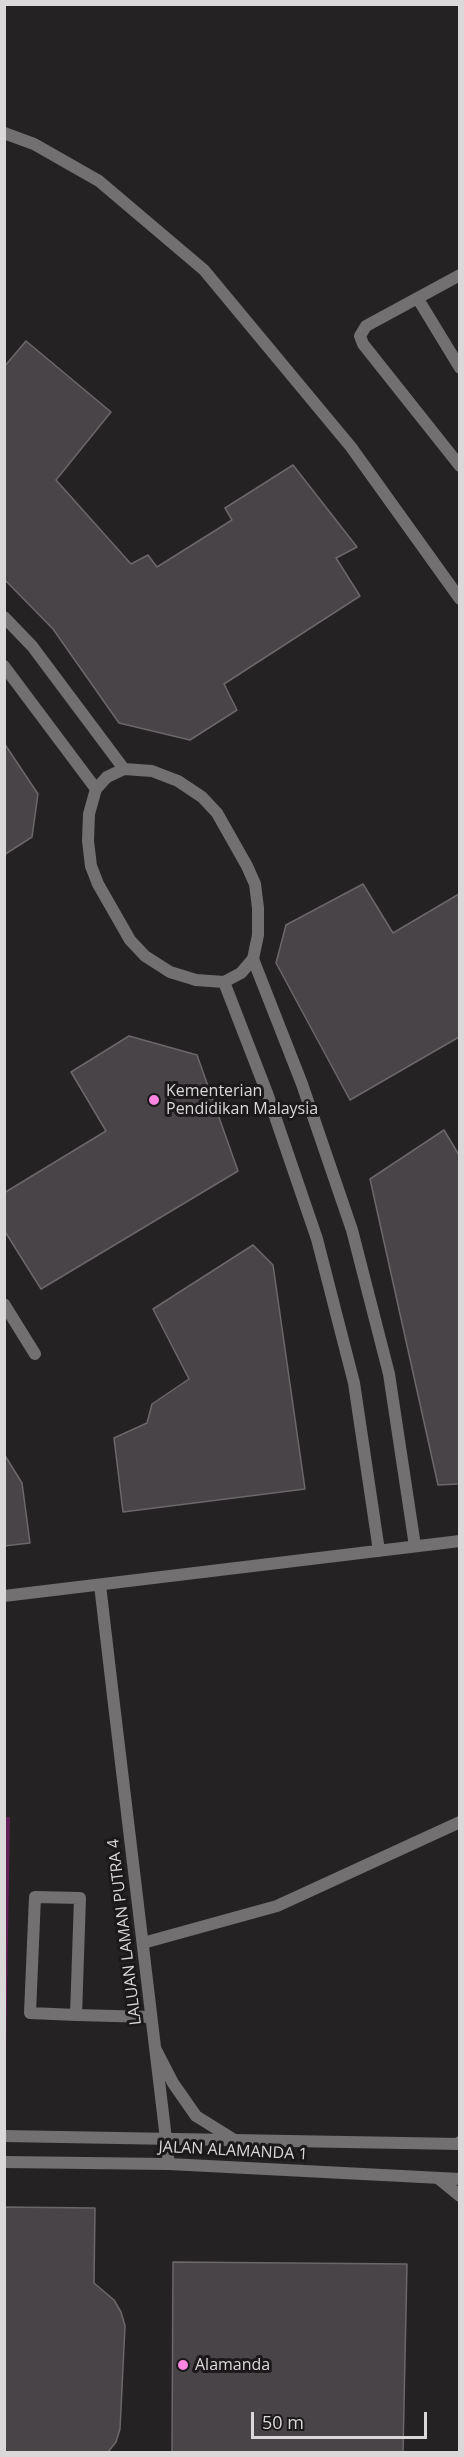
<!DOCTYPE html>
<style>
body{margin:0}
#map{position:relative;width:464px;height:2457px;overflow:hidden;background:#252224;font-family:"Open Sans",sans-serif}
canvas{display:block}
.frame{position:absolute;inset:0;border:6px solid #dbd8da;pointer-events:none}
.scale{position:absolute;left:251px;top:2412px;width:176px;height:27px;box-sizing:border-box;border:3px solid #dbd8da;border-top:0;padding-left:8px;font-size:18px;line-height:21px;white-space:nowrap;color:#dbd8da;-webkit-text-stroke:4px #1c191b;paint-order:stroke}
</style>
<div id="map">
<canvas width="464" height="2457"></canvas>
<div class="frame"></div>
<div class="scale">50 m</div>
</div>
<script>
const g = document.querySelector('canvas').getContext('2d');
g.lineJoin = 'round';
function fill(path, color) {
  g.fillStyle = color;
  g.fill(path, 'evenodd');
}
function poly(rows) {
  const path = new Path2D();
  for (const r of rows) {
    path.moveTo(r[0], r[1]);
    for (let i = 2; i < r.length; i += 2) path.lineTo(r[i], r[i + 1]);
  }
  return path;
}
function strokePath(path, color, width, dash) {
  g.strokeStyle = color;
  g.lineWidth = width;
  g.lineCap = dash ? 'butt' : 'round';
  g.setLineDash(dash || []);
  g.stroke(path);
}
function write(font, color, halo, rows, align = 'center') {
  g.font = font + ' "Open Sans",sans-serif';
  g.lineWidth = 6;
  g.setLineDash([]);
  g.textBaseline = 'middle';
  g.strokeStyle = halo;
  g.fillStyle = color;
  for (const [text, x, y, turn = 0] of rows) {
    g.save();
    g.translate(x, y);
    g.rotate((+turn || 0) * Math.PI / 180);
    g.textAlign = isNaN(turn) ? turn : align;
    if (halo) g.strokeText(text, 0, 0);
    g.fillText(text, 0, 0);
    g.restore();
  }
}
const green = poly([
 [5,1817,10,1817,5,2110,4,2110]
]);
const building = poly([
 [26,341,111,412,56,480,131,564,148,555,157,567,232,520,225,508,293,465,357,547,336,558,360,596,224,684,237,710,190,740,119,723,53,629,4,579,4,367,26,341],
 [4,743,38,794,32,837,4,855,4,743],
 [363,884,393,933,459,894,459,1037,350,1100,276,963,286,925,363,884],
 [129,1036,197,1055,238,1171,41,1289,4,1230,4,1193,106,1131,71,1072,129,1036],
 [444,1130,459,1155,459,1484,438,1485,370,1179,444,1130],
 [253,1245,273,1265,305,1489,123,1512,114,1438,147,1423,152,1404,189,1379,153,1309,253,1245],
 [4,1454,22,1483,30,1543,4,1546,4,1454],
 [4,2207,95,2208,94,2283,114,2300,121,2312,125,2326,120,2429,116,2442,108,2452,4,2452,4,2207],
 [173,2262,407,2264,403,2452,172,2452,173,2262]
]);
const service = poly([
 [4,133,34,144,99,181,204,270,351,447,460,599],
 [460,275,366,326,360,336,363,344,460,466],
 [418,299,460,368],
 [4,617,32,646,124,769],
 [4,666,96,789],
 [124,769,152,771,178,781,202,797,217,813,247,866,255,884,258,908,258,935,253,959,241,973,224,982,196,980,170,972,145,956,130,940,98,884,91,866,88,841,89,814,96,789,107,777,124,769],
 [253,959,302,1084,352,1230,389,1374,415,1546],
 [224,982,267,1093,317,1239,354,1383,379,1551],
 [4,1304,35,1354],
 [100,1585,113,1696],
 [4,1596,460,1541],
 [143,1943,277,1906,460,1822],
 [76,2015,30,2013,35,1897,80,1898,76,2015,151,2017],
 [156,2050,173,2083,196,2116,233,2139]
]);
const minor = poly([
 [113,1696,169,2164],
 [4,2136,460,2144],
 [4,2162,169,2164,460,2179]
]);
const tertiary = poly([
 [457,2144,460,2142],
 [438,2178,460,2196]
]);
const markers = [
 [154,1100,6,"#fd86e2"],
 [183,2365,6,"#fd86e2"]
];
const poiNames = [
 ["Kementerian",166,1091],
 ["Pendidikan Malaysia",166,1109],
 ["Alamanda",195,2365]
];
const streetNames = [
 ["LALUAN LAMAN PUTRA 4",125,1932,-97],
 ["JALAN ALAMANDA 1",233,2151,3]
];
fill(green, '#611e54');
fill(building, '#484447');
strokePath(building, '#6b676a', 1.5);
strokePath(service, '#727071', 12);
strokePath(minor, '#727071', 12);
strokePath(tertiary, '#727071', 12);
for (const [x, y, r, color] of markers) {
  const dot = new Path2D();
  dot.arc(x, y, r, 0, 2 * Math.PI);
  g.fillStyle = color;
  g.fill(dot);
  strokePath(dot, '#1c191b', 2);
}
write('16px', '#dbd8da', '#1c191b', poiNames, 'left');
write('16px', '#dbd8da', '#1c191b', streetNames);
</script>
